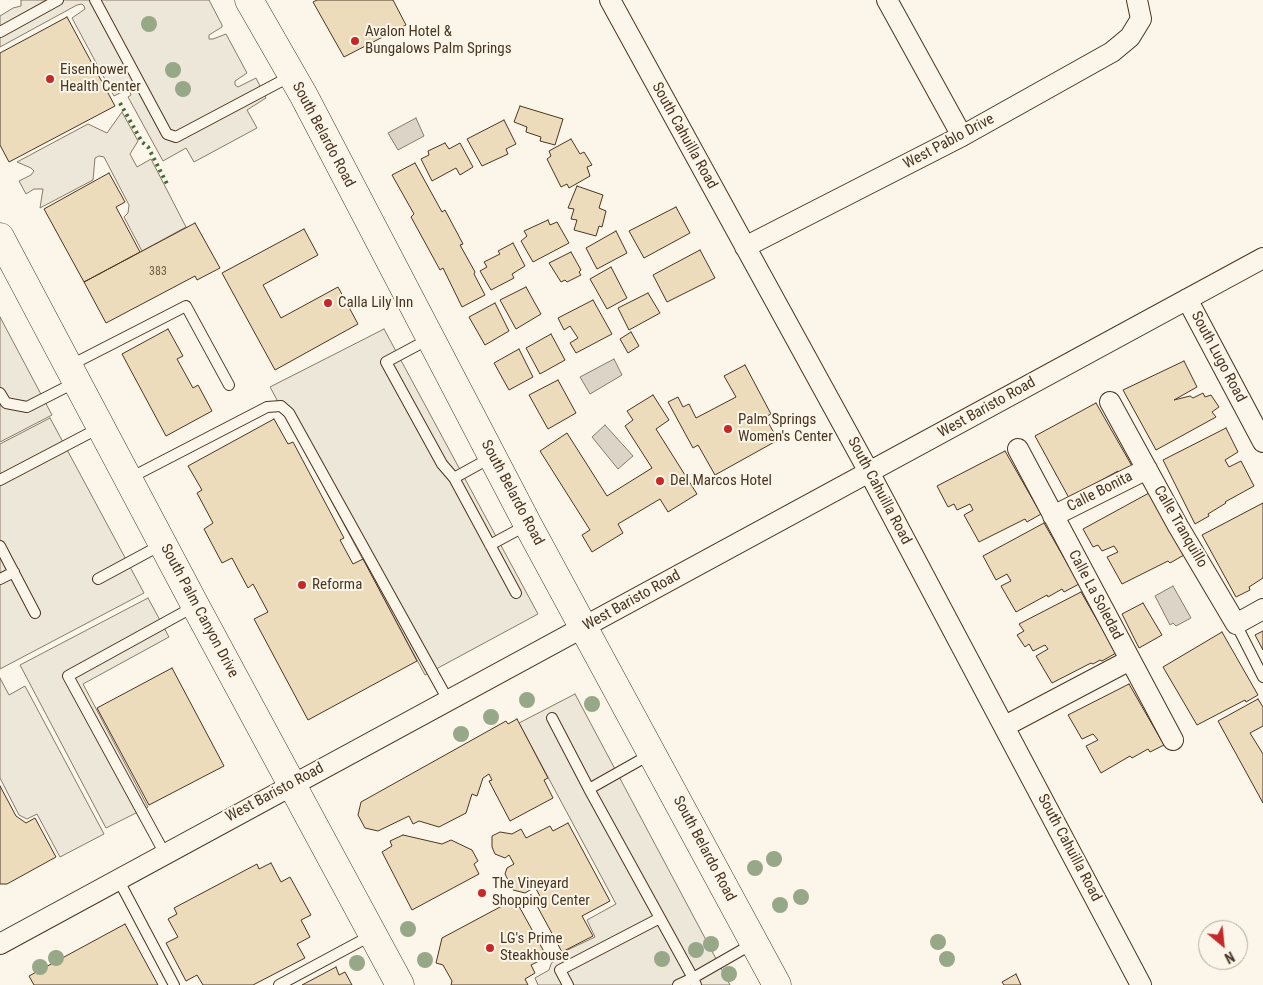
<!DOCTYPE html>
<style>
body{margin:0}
#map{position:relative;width:1263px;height:985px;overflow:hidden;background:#fbf6e9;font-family:"Roboto Condensed",sans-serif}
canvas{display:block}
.north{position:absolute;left:1198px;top:920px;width:50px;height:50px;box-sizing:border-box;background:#fbf6e9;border:1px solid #b4a999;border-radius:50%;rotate:152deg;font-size:14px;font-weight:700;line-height:20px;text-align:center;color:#4a3520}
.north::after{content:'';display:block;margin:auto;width:18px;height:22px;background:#c62828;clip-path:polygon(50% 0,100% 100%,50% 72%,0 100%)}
</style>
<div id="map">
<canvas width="1263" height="985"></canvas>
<div class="north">N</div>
</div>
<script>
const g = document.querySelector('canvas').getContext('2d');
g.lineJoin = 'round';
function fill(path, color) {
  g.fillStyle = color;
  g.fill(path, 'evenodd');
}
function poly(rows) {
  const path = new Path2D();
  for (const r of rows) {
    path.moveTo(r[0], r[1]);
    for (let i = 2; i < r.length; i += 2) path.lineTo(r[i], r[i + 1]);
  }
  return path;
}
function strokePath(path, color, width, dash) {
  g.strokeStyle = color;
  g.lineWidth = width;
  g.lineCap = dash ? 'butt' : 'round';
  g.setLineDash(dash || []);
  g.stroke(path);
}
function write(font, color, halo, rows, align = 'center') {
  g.font = font + ' "Roboto Condensed",sans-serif';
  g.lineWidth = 4;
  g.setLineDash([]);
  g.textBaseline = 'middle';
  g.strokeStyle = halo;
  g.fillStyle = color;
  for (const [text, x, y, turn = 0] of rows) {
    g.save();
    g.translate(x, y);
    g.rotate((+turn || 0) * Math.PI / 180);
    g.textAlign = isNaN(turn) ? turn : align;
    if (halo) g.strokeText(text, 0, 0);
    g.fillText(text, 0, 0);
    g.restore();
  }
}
const parking = poly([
 [21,0,209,0,222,25,222,27,209,35,209,39,213,39,226,34,247,73,235,81,235,85,238,87,256,78,266,98,247,110,257,128,194,162,186,148,163,161,128,97,131,95,130,92,126,90,114,96,72,18,85,9,84,6,82,4,77,5,0,47,0,16,13,8,21,6,21,0],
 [122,112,138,141,130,154,137,167,151,159,186,227,142,251,124,217,128,213,129,205,104,157,99,156,95,158,93,180,40,208,43,189,34,189,26,194,19,181,31,175,34,171,31,168,17,162,88,124,107,133,122,112],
 [0,317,52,415,0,442,0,317],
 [384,329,538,614,425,675,270,387,384,329],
 [50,418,144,593,0,669,0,444,50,418],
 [148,598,169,637,83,684,148,807,106,828,20,665,148,598],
 [0,678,9,695,25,686,104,834,60,857,37,814,27,819,19,815,0,778,0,678],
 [575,694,730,985,538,985,535,978,549,970,551,964,559,954,595,937,587,920,616,904,519,723,575,694]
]);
const water = poly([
 [416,118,424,136,398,150,388,133,416,118],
 [614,359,622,375,590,394,580,377,614,359],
 [605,425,633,456,618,469,592,437,605,425],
 [1173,586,1191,618,1176,626,1173,623,1170,625,1155,596,1173,586]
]);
const building = poly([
 [317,0,393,0,406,25,344,57,313,2,317,0],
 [67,17,115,106,9,162,0,145,0,53,67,17],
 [520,106,563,119,555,145,540,141,541,137,526,132,527,127,514,122,520,106],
 [504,120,516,144,506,149,508,154,482,166,467,139,504,120],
 [571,139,580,154,584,152,592,165,587,167,590,176,569,188,567,184,561,187,547,159,551,156,549,151,571,139],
 [445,143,449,149,460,143,473,167,460,175,456,168,432,181,421,159,429,155,428,151,445,143],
 [415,163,442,212,445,210,463,244,460,245,475,272,474,274,485,295,462,307,443,268,440,270,411,217,414,214,392,175,415,163],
 [109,173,125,202,116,207,140,252,84,282,44,209,109,173],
 [577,186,603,195,599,208,606,211,602,227,599,226,596,236,574,230,577,220,571,219,574,209,568,208,577,186],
 [676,207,690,233,644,258,629,231,676,207],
 [548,220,550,225,557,222,569,243,533,262,521,241,527,236,524,231,548,220],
 [195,223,220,268,197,280,195,276,106,323,84,282,195,223],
 [304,229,318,255,263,285,281,318,338,287,358,324,275,370,222,273,304,229],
 [616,231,627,253,597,269,586,248,616,231],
 [513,243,525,266,512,274,514,278,491,290,480,271,487,267,484,262,500,254,498,251,513,243],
 [700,250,715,278,667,302,653,275,700,250],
 [571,252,581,270,579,272,581,275,567,282,565,280,561,282,549,263,571,252],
 [611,267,627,298,607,309,590,279,611,267],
 [526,287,541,314,516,329,500,300,526,287],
 [648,293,660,313,629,330,618,308,648,293],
 [593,300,612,334,576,353,570,343,578,338,570,326,564,330,558,318,593,300],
 [495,303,509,331,485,345,469,317,495,303],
 [168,329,183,356,177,359,193,388,198,385,212,411,166,436,122,354,168,329],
 [631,332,639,346,628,353,620,339,631,332],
 [551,334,565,360,540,374,526,348,551,334],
 [519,349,533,377,509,390,494,363,519,349],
 [1184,361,1197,387,1174,400,1190,396,1193,398,1203,393,1205,397,1211,395,1219,407,1212,412,1216,417,1156,450,1123,390,1184,361],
 [745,365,771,414,765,417,778,440,715,475,698,445,693,448,668,402,678,397,683,407,689,404,696,418,736,397,724,376,745,365],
 [558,380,576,413,548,429,529,395,558,380],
 [653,395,669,420,656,429,697,494,668,512,660,499,618,524,623,533,592,552,582,535,590,530,540,451,567,433,607,496,652,468,625,426,633,420,627,411,653,395],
 [1096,403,1132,466,1119,473,1118,471,1069,498,1035,436,1096,403],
 [274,419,288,444,293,442,344,538,340,540,353,564,363,559,417,661,308,720,254,619,268,612,253,584,248,588,232,558,222,563,204,529,213,523,197,493,202,490,188,466,274,419],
 [1226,428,1238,452,1225,460,1229,467,1241,461,1254,486,1225,502,1226,503,1208,514,1209,516,1195,524,1163,460,1226,428],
 [1005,451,1041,514,1027,522,1025,519,979,542,964,515,973,510,970,504,957,510,954,504,948,507,937,486,1005,451],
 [1149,493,1184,555,1170,563,1168,561,1122,584,1107,557,1118,552,1114,546,1102,551,1098,545,1093,547,1083,529,1149,493],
 [1263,503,1263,578,1249,587,1250,590,1236,597,1202,535,1263,503],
 [1044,523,1079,584,1064,592,1062,589,1048,597,1047,595,1016,612,1001,586,1011,581,1007,574,996,580,983,556,1044,523],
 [1081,592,1116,653,1102,661,1100,660,1093,664,1091,663,1052,683,1036,656,1048,649,1045,645,1033,651,1029,644,1025,647,1017,635,1024,631,1019,624,1081,592],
 [1143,603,1162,635,1139,648,1122,614,1143,603],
 [1263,631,1263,650,1255,635,1263,631],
 [1222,632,1258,695,1246,702,1245,700,1197,725,1163,667,1222,632],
 [172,668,224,766,149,805,97,708,172,668],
 [1129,684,1164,745,1150,752,1148,749,1132,758,1130,756,1101,773,1086,746,1098,740,1093,734,1082,739,1068,715,1129,684],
 [1258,699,1263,707,1263,726,1250,733,1263,754,1263,803,1218,721,1258,699],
 [517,719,548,778,544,780,553,798,510,821,489,781,492,780,489,774,483,778,477,796,472,794,466,813,439,827,419,821,413,824,409,816,378,831,365,828,358,815,361,802,506,721,508,724,517,719],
 [0,786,16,816,26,823,35,818,56,857,7,884,0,884,0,786],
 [568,823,610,901,582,916,593,936,562,952,536,904,542,900,535,887,525,893,513,890,505,874,507,868,514,864,509,855,505,858,495,854,492,847,492,836,500,832,512,834,521,829,526,838,550,826,553,831,568,823],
 [403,835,442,844,451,840,472,850,478,861,474,864,479,874,412,910,382,852,392,846,390,841,403,835],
 [271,863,281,882,290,877,311,915,301,920,310,937,297,944,305,958,253,985,203,985,197,975,186,981,166,943,178,937,168,919,177,914,174,908,257,864,259,869,271,863],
 [515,899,547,957,531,965,535,973,525,979,528,985,451,985,452,981,443,965,436,963,442,938,515,899],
 [125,924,158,985,34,985,29,976,125,924],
 [336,967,339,975,345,972,352,985,302,985,336,967],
 [1016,974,1021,985,1004,985,1002,982,1016,974]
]);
const lane = poly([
 [95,0,167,134,176,137,291,76],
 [0,32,58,0],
 [429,339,386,362,442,464,454,478,516,593],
 [69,366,186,306,229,385],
 [0,393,6,403,27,407,76,382],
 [130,478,267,407,281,406,289,413,448,700],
 [454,478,492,457],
 [0,480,101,427],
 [490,545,527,525],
 [0,546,35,613],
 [0,579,14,572],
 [98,579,161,545],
 [1236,624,1263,677],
 [552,718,589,789,651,754],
 [589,789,693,978,754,943],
 [165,854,68,676,195,606],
 [118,879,174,985],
 [279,985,372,935],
 [568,985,560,970,660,918],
 [678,985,693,978,696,985]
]);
const street = poly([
 [610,0,869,472,1141,985],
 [887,0,962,136],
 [745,247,962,136,1112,52,1130,37,1141,19,1137,0],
 [1187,299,1263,442],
 [1110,402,1178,526,1236,624,1263,609],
 [1018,449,1173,740],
 [1053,516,1147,469],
 [1005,726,1130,660],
 [0,944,1263,258]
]);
const secondary = poly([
 [249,0,304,96,528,525,777,985]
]);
const primary = poly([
 [0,237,195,605,400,985]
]);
const hedge = poly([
 [120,103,142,142,148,147,167,184]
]);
const trees = [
 [149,24],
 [173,70],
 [183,89],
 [527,700],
 [592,704],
 [491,717],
 [461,734],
 [774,859],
 [755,868],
 [801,897],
 [780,905],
 [408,929],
 [938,942],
 [711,944],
 [696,950],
 [56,958],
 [662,959],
 [947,959],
 [425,960],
 [357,963],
 [40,967],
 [729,974]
];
const markers = [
 [355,41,5,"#c62828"],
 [50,79,5,"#c62828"],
 [328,303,5,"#c62828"],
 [728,429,5,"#c62828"],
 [660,481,5,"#c62828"],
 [302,585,5,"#c62828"],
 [482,893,5,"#c62828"],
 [490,948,5,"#c62828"]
];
const numberNames = [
 ["383",158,272]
];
const poiNames = [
 ["Avalon Hotel &",365,32],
 ["Bungalows Palm Springs",365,49],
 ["Eisenhower",60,70],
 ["Health Center",60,87],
 ["Calla Lily Inn",338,303],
 ["Palm Springs",738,420],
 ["Women's Center",738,437],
 ["Del Marcos Hotel",670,481],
 ["Reforma",312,585],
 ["The Vineyard",492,884],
 ["Shopping Center",492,901],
 ["LG's Prime",500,939],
 ["Steakhouse",500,956]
];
const streetNames = [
 ["South Belardo Road",323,135,62],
 ["South Cahuilla Road",684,136,61],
 ["West Pablo Drive",949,142,-28],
 ["South Lugo Road",1218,357,62],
 ["West Baristo Road",987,408,-29],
 ["South Cahuilla Road",879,491,62],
 ["Calle Bonita",1100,492,-27],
 ["South Belardo Road",512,493,62],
 ["Calle Tranquillo",1180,527,60],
 ["Calle La Soledad",1095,595,62],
 ["West Baristo Road",632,601,-29],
 ["South Palm Canyon Drive",199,611,62],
 ["West Baristo Road",275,793,-28],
 ["South Cahuilla Road",1069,848,62],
 ["South Belardo Road",704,849,62]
];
fill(parking, '#ede7d9');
strokePath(parking, '#887966', 1);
fill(water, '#dcd4c6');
strokePath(water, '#887966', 1);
fill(building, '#ecdcbc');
strokePath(building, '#4a3520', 1);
strokePath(lane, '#4a3520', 12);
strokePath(street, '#4a3520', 22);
strokePath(secondary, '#4a3520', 29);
strokePath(primary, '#4a3520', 29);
strokePath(lane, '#fbf6e9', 10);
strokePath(street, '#fbf6e9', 20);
strokePath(secondary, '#fbf6e9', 28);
strokePath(primary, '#fbf6e9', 28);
strokePath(hedge, '#436837', 4, [2.5, 4]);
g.fillStyle = '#96a887';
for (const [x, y] of trees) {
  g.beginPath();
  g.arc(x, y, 8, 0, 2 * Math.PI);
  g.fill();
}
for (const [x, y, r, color] of markers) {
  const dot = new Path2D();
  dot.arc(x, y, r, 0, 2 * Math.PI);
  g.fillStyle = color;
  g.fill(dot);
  strokePath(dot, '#fbf6e9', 2);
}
write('12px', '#725f47', null, numberNames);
write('15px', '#4a3520', '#fbf6e9', poiNames, 'left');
write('15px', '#4a3520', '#fbf6e9', streetNames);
</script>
